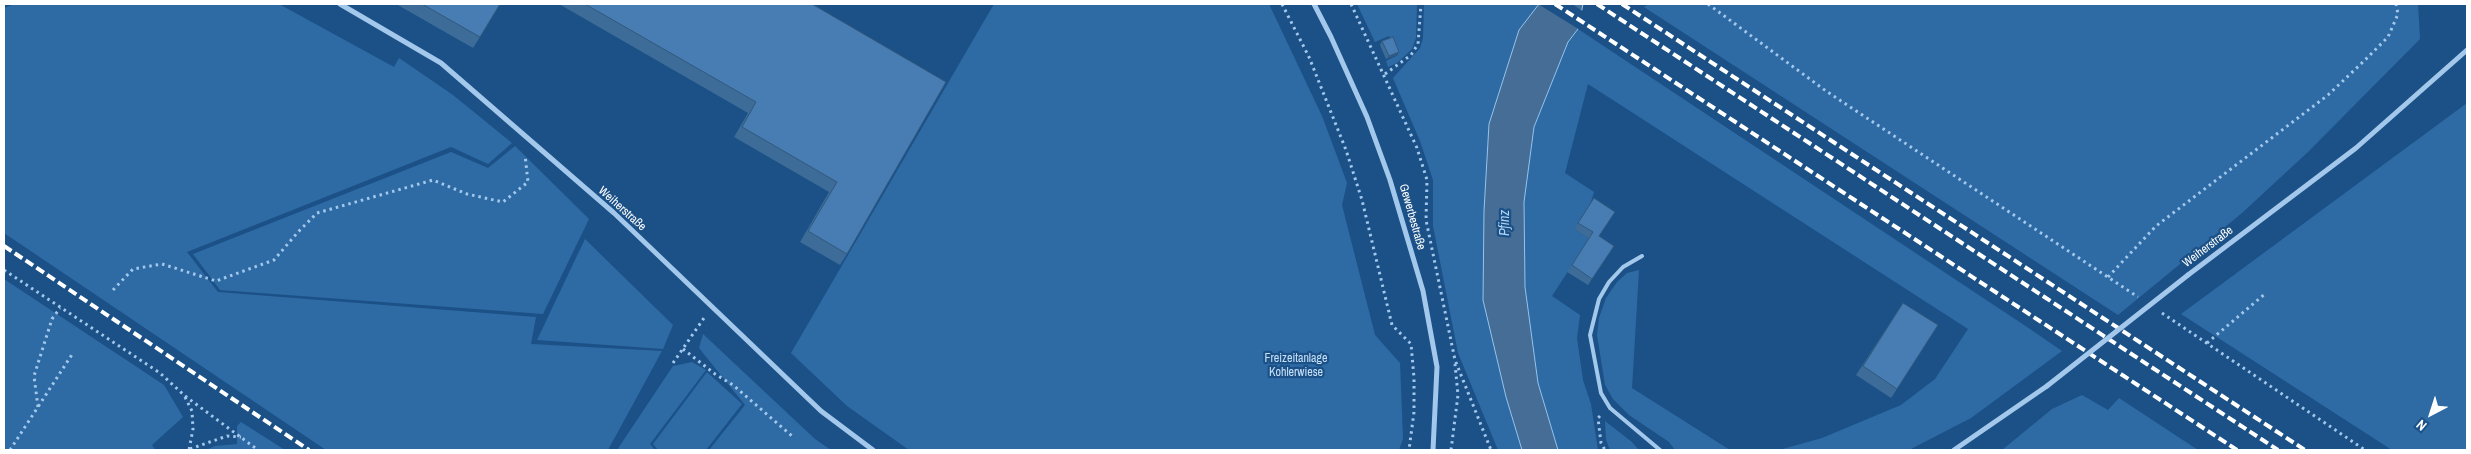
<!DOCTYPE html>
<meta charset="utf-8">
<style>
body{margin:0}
#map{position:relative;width:2471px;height:454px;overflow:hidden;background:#1b5187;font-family:"Archivo Narrow",sans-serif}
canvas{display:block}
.frame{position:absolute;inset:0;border:5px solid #fff;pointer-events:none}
.north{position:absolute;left:2406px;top:389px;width:50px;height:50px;-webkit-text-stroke:4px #1b5187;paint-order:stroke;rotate:220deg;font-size:14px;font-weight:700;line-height:20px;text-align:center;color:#fff}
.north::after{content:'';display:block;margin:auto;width:18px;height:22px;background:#fff;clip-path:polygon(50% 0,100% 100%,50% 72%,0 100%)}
</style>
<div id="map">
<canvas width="2471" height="454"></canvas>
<div class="frame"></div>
<div class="north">N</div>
</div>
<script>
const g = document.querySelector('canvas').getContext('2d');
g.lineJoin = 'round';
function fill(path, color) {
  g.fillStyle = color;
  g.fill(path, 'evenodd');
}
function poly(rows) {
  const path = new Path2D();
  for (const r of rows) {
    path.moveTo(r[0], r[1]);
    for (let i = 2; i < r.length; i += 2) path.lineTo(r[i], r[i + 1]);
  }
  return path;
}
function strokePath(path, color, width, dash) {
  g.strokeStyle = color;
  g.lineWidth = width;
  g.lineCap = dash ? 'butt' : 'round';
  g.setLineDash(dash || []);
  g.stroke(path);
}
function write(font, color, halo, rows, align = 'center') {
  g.font = font + ' "Archivo Narrow",sans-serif';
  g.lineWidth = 4.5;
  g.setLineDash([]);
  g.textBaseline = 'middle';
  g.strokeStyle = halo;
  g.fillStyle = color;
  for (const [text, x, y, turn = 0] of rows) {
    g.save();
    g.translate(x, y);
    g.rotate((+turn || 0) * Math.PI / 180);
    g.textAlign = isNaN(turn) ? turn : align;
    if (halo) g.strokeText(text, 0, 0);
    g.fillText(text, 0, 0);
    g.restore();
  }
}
const green = poly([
 [15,4,279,4,394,67,399,58,453,95,512,143,488,164,451,147,187,252,218,292,536,317,531,344,662,351,608,450,326,450,4,233,4,8],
 [994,4,1269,4,1322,116,1347,183,1342,205,1375,335,1400,363,1403,439,1399,450,909,450,847,406,791,353],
 [1357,4,1417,4,1416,38,1412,49,1397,63,1388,67,1386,61,1398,55,1389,36,1375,42],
 [1424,4,1538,5,1519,30,1506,397,1522,450,1498,450,1458,353,1433,226,1433,180,1420,141,1393,78,1420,48,1423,38],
 [1649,4,2418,4,2420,39,2308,152,2242,213,2118,315,1644,7],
 [1578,29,2027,327,2062,351,1971,418,1909,450,1779,450,1822,438,1901,405,1935,379,1968,329,1588,84,1565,173,1594,192,1590,205,1574,229,1589,239,1552,296,1580,315,1577,338,1583,380,1591,404,1598,450,1558,450,1538,383,1525,287,1524,202,1534,127,1568,42],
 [2467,103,2467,450,2392,450,2181,314],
 [515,146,589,219,543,314,220,290,193,254,451,152,488,168],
 [585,239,673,325,663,349,537,340],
 [1639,270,1632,388,1730,450,1675,450,1669,442,1629,415,1613,399,1605,385,1597,335,1599,318,1606,298,1617,282,1627,273],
 [4,279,164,385,183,417,152,445,155,450,4,450],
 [703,334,815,439,831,450,709,450,745,405,699,348],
 [692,362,706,370,650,444,655,450,617,450,673,366],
 [707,372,742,404,706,450,658,450,653,444],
 [2082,395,2108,410,2119,398,2198,450,2002,450,2052,409],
 [1605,421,1632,442,1639,450,1610,450,1606,440],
 [241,422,285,450,206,450,215,446,237,444,237,426]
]);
const water = poly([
 [1539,4,1583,4,1578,29,1568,42,1534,127,1524,202,1525,287,1538,383,1558,450,1522,450,1506,397,1483,300,1484,211,1489,124,1519,30,1539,4]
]);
const pier = poly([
 [1538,4,1572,4,1584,12,1580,30]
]);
const path = poly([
 [1282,4,1309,57,1346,150,1362,200,1392,325,1411,344,1414,378,1414,412,1409,450],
 [1351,4,1417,148,1427,180,1426,220,1455,360,1491,450],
 [1708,4,1826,91,2138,297],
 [1385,74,1411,55,1418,44,1421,4],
 [4,270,160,373,185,396,258,450],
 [2108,277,2156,226,2328,95,2364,61,2388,37,2398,14,2396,4],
 [113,290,133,269,162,264,216,281,274,260,298,232,317,213,433,180,467,194,503,202,528,182,525,155],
 [2162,313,2365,450],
 [2207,343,2266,293],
 [683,349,715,374,733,385,792,436],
 [673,363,704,318],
 [185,397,192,411,193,429,189,450],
 [38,407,34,376,52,319,60,308],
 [1600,416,1598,418,1601,443,1605,450],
 [190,449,227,436,241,437],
 [10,450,73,353],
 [1451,450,1458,395,1455,364]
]);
const lane = poly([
 [1642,256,1623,267,1609,282,1599,299,1590,335,1601,393,1610,408,1660,450]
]);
const street = poly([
 [340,4,441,63,614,213,821,411,873,450],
 [1314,4,1331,37,1367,117,1390,180,1423,291,1437,367,1433,450],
 [2188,275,2356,148,2467,50],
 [1954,450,2047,386]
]);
const rail = poly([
 [1555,4,2237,450],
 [1597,4,2278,450],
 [1622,4,2305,450],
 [4,246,309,450]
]);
const streetBridge = poly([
 [2047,386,2188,275]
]);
const wall = poly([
 [396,4,500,4,480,37,473,48],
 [559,4,812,4,847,254,840,265,800,242,829,192,734,137,748,113],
 [1382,41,1399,52,1397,55,1386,59,1380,45],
 [1594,198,1599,236,1592,279,1588,285,1567,272,1589,239,1574,229],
 [1903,303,1897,389,1891,398,1856,375]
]);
const shadedWall = poly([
 [1399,52,1397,55,1386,59,1389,56]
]);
const building = poly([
 [422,4,500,4,480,37,422,4],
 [585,4,812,4,946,82,847,254,808,231,837,182,742,127,756,102,585,4],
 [1393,37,1399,52,1389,56,1382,41,1393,37],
 [1594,198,1615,212,1599,236,1614,246,1592,279,1572,265,1593,232,1578,223,1594,198],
 [1903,303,1938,325,1897,389,1863,366,1903,303]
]);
const streetNames = [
 ["Weiherstraße",622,209,42],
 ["Gewerbestraße",1412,217,74],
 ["Weiherstraße",2208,247,-37]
];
const parkNames = [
 ["Freizeitanlage",1296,359],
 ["Kohlerwiese",1296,373]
];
const waterNames = [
 ["Pfinz",1505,223,-90]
];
fill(green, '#2e6ba5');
fill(water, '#456d95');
strokePath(water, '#96c4ee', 1);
fill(pier, '#1b5187');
strokePath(path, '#a3c8ec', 3, [2.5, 4]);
strokePath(lane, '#a3c8ec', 4);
strokePath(street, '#a3c8ec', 5);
strokePath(rail, '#fff', 4, [9, 4]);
strokePath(streetBridge, '#a3c8ec', 5);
fill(wall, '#3d6c99');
fill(shadedWall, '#32587d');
fill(building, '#477db2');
strokePath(building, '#32587d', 1);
write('12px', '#fff', '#1b5187', streetNames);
write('12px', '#c8e1f9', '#1b5187', parkNames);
write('italic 14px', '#aed2f4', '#1b5187', waterNames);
</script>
